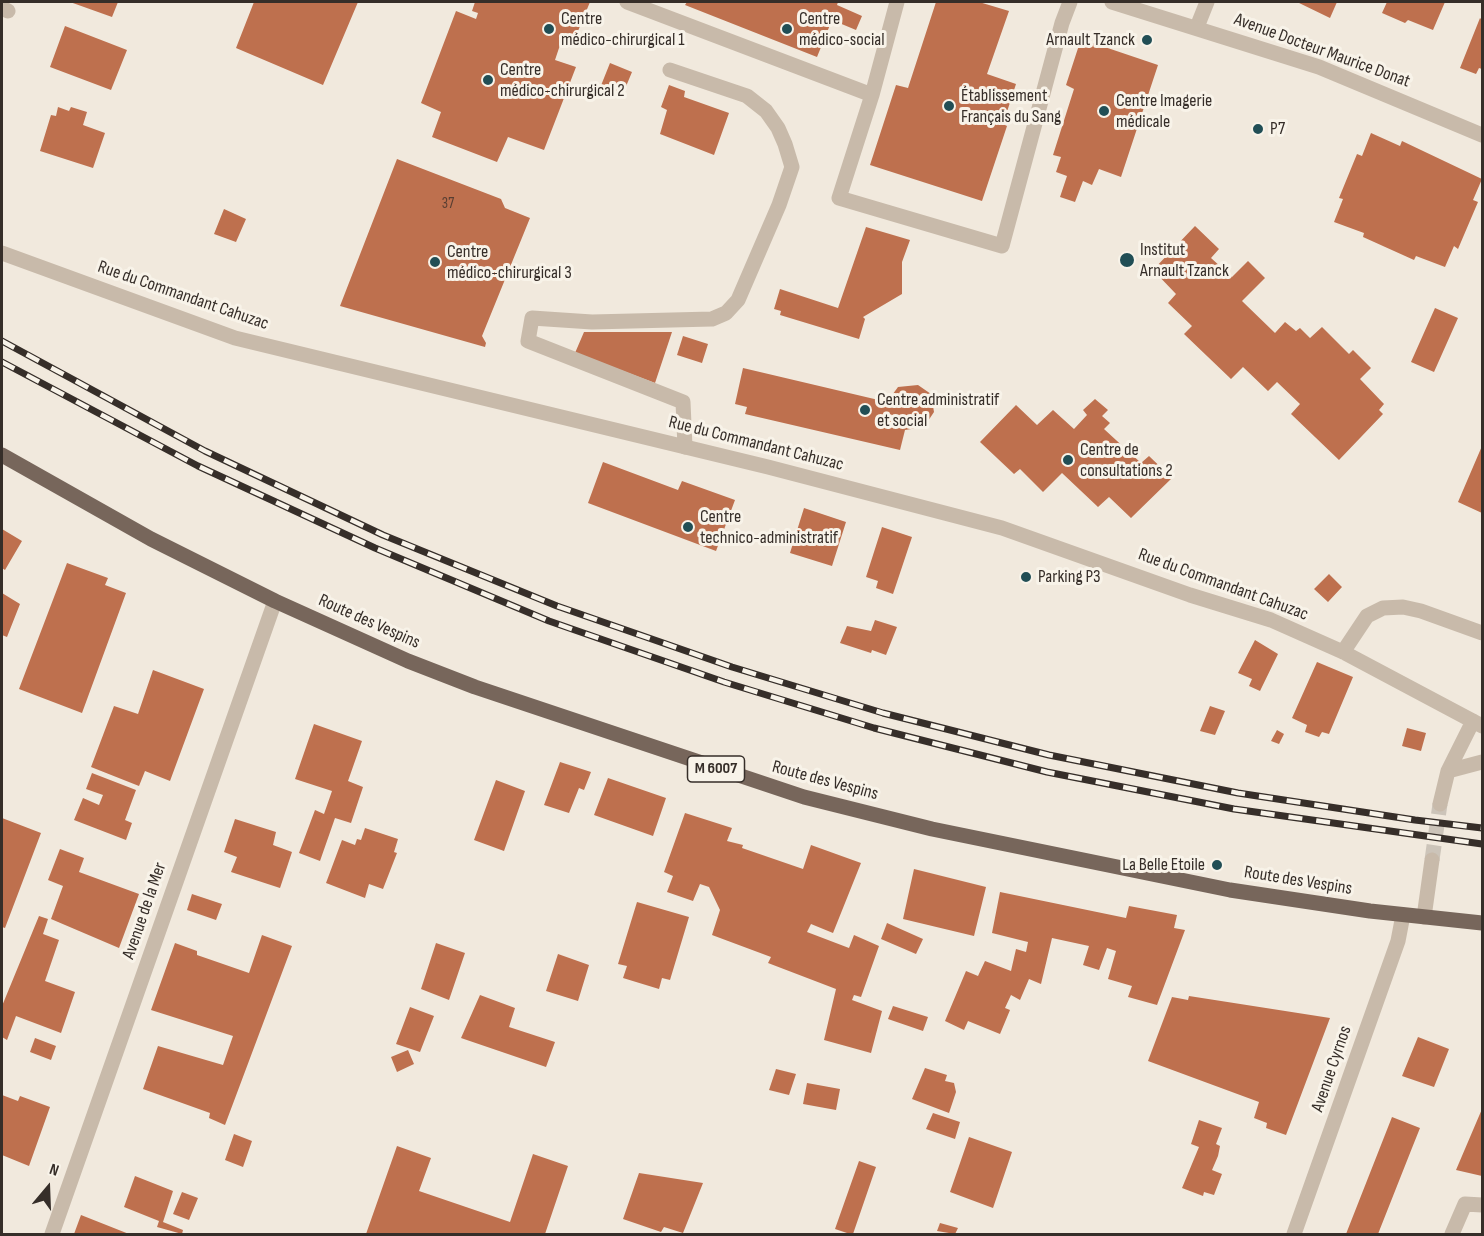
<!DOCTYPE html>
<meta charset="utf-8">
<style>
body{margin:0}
#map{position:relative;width:1484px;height:1236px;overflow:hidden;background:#f1e9dd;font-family:"Sofia Sans Condensed",sans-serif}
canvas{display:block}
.frame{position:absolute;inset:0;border:3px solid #362e29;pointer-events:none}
.north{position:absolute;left:18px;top:1158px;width:60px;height:60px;-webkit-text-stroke:4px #f8f3e9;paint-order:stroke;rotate:19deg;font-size:16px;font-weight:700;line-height:24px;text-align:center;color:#362e29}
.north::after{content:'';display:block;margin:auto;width:21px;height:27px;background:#362e29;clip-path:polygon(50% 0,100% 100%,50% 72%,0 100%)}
</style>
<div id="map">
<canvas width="1484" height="1236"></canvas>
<div class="frame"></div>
<div class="north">N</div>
</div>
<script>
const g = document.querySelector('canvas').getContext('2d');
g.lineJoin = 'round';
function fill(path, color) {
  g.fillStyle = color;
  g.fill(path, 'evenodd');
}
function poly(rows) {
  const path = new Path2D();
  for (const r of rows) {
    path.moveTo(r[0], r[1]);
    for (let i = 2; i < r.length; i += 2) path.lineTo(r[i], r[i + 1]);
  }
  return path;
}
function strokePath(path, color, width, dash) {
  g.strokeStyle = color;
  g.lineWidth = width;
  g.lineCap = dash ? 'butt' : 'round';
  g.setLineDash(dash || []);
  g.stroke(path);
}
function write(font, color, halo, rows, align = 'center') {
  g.font = font + ' "Sofia Sans Condensed",sans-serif';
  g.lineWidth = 6;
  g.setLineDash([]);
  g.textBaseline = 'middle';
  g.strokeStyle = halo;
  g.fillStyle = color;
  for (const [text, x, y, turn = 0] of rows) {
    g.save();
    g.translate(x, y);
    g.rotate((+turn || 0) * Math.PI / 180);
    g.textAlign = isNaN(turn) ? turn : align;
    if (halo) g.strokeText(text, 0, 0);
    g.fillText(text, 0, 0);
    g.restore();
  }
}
const building = poly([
 [70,2,118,2,112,17],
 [254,2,358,2,323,85,236,48],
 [475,2,590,2,571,48,560,45,555,60,576,67,544,150,508,137,497,162,432,137,441,112,421,103,456,11,476,19,478,13,472,11],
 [687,2,838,2,837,5,862,16,856,30,832,20,817,57,685,5],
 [936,2,979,2,1009,11,987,74,1016,84,1003,124,1007,126,982,201,870,165,896,85,908,88],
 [1297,2,1337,2,1330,18],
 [1387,2,1445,2,1433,30,1408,20,1405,23,1382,13],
 [1480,18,1482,20,1482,69,1479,68,1476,74,1460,68],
 [65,26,127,50,111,90,50,67],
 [1081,39,1158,65,1121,177,1099,169,1092,185,1083,181,1075,202,1060,197,1067,176,1056,172,1061,157,1053,155,1074,89,1066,85],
 [610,63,632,72,622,96,600,88],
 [669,85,685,91,684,97,729,113,714,155,660,134,667,110,661,107],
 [58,107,69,111,71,107,87,112,83,125,105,133,93,168,40,151,51,115,56,116],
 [1371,133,1400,146,1402,141,1482,179,1473,200,1478,202,1458,249,1454,246,1445,267,1416,256,1414,260,1363,237,1364,233,1334,222,1343,199,1339,198,1357,154,1362,156],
 [397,159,501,199,505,208,530,218,482,336,486,343,485,347,340,306],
 [224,209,246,219,236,242,214,234],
 [1195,226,1219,249,1211,258,1232,277,1248,261,1265,278,1242,301,1275,333,1285,322,1296,331,1300,328,1310,338,1322,327,1349,354,1353,350,1371,368,1360,379,1384,404,1379,410,1383,414,1339,460,1291,414,1300,404,1277,382,1268,391,1243,367,1231,379,1184,334,1192,326,1168,303,1176,294,1153,270],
 [866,227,910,240,902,262,902,294,863,317,865,319,859,339,780,315,781,311,774,309,780,289,838,308],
 [1435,308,1458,318,1434,372,1411,362],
 [584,332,672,332,655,383,575,353],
 [683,336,708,344,702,363,677,355],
 [743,368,887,402,898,387,918,385,931,394,934,412,924,427,905,430,900,450,745,414,747,407,735,404],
 [1095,399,1108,410,1102,416,1110,423,1104,429,1141,463,1149,456,1172,478,1131,518,1109,497,1098,507,1062,473,1043,492,1020,469,1014,474,980,442,1016,405,1037,425,1053,410,1074,429,1087,415,1083,410],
 [1482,446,1482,513,1458,502],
 [603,462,678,490,682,481,735,500,716,551,588,503],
 [804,508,846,522,832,566,790,553],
 [882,527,912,537,893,594,876,588,878,581,866,577],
 [2,529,22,541,5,570,2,568],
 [67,563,108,578,105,585,126,593,82,713,19,689],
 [1329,574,1342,587,1328,602,1314,589],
 [2,593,20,604,7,637,2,635],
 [875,620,897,627,886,655,872,650,871,653,840,643,847,626,871,631],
 [1255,640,1278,654,1260,691,1249,686,1252,679,1238,673],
 [1317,662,1353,677,1329,734,1322,732,1319,737,1305,732,1307,725,1292,718],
 [153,670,204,689,170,781,145,771,139,786,91,767,114,706,138,714],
 [1210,706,1225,711,1215,735,1200,731],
 [314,724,362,741,348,781,363,787,351,823,335,818,320,861,299,853,315,810,324,814,332,791,295,779],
 [1407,728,1426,733,1421,751,1402,746],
 [1277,730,1284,734,1279,744,1271,741],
 [560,762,591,772,584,790,579,788,569,813,544,805],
 [92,773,136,790,125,820,132,823,126,840,74,820,83,798,99,805,103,795,86,789],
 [608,778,666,798,653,836,594,815],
 [496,780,525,791,504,851,474,840],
 [685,813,732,828,727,841,743,845,742,848,803,869,811,845,861,863,833,933,811,924,807,932,849,948,854,935,879,946,861,997,854,995,852,1000,882,1011,871,1053,824,1040,836,989,768,963,771,957,712,935,720,910,709,887,700,884,693,901,667,892,673,876,664,872],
 [2,818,41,833,5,928,2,927],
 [235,819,276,832,273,845,292,852,280,888,231,872,237,857,224,852],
 [365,828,398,839,394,852,397,853,383,889,369,884,365,898,326,883,342,840,355,845,357,839,361,840],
 [60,849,84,858,79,872,139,894,119,948,51,919,63,886,48,880],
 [914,869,986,887,974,936,903,919],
 [1000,892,1126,918,1129,906,1177,915,1174,928,1185,930,1157,1005,1128,997,1132,986,1108,979,1116,951,1107,948,1099,970,1083,965,1089,946,1052,938,1041,984,1029,979,1020,1000,1011,995,1005,1008,1010,1010,1000,1034,968,1021,964,1030,945,1021,966,971,978,976,985,961,1011,971,1016,949,1026,952,1028,942,992,933],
 [192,894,222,904,216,920,187,910],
 [637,902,689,917,670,980,662,978,659,989,623,978,627,966,618,964],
 [39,916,48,919,43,934,59,940,45,981,75,992,61,1033,16,1016,7,1040,2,1037,2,1006],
 [887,923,923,939,916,954,881,939],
 [262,935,292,946,225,1125,209,1118,210,1113,143,1089,158,1046,223,1065,233,1036,151,1010,175,943,197,951,197,955,249,973],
 [436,943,465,953,449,1000,421,989],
 [558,954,589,965,578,1001,546,991],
 [480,995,515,1008,509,1027,555,1042,546,1067,461,1038],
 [1189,996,1330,1018,1286,1135,1266,1128,1267,1123,1254,1118,1259,1102,1148,1061,1172,997,1188,1000],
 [893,1006,928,1017,923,1031,888,1019],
 [410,1007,434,1016,420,1052,396,1044],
 [1418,1037,1449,1049,1434,1087,1402,1076],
 [35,1038,56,1046,51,1060,30,1052],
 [408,1050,414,1064,397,1072,391,1057],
 [925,1068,947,1075,945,1081,954,1083,956,1092,949,1113,912,1099],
 [776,1069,796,1074,789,1095,769,1090],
 [807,1083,840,1089,836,1110,803,1104],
 [2,1095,18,1101,20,1096,50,1107,29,1166,2,1155],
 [1482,1109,1482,1176,1456,1170],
 [933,1113,960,1122,955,1139,926,1129],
 [1392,1117,1420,1128,1412,1148,1378,1234,1346,1234],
 [1199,1120,1222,1128,1216,1144,1220,1146,1218,1156,1212,1170,1222,1174,1214,1195,1204,1192,1203,1196,1182,1188,1199,1147,1191,1144],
 [234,1134,252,1141,243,1167,225,1160],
 [969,1137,1012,1152,993,1208,950,1192],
 [397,1146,431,1158,419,1191,510,1222,533,1154,568,1166,545,1234,366,1234],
 [859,1161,876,1167,853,1234,850,1234,835,1229],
 [639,1173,703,1183,683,1233,664,1227,661,1232,623,1219],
 [135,1176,173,1191,163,1222,183,1230,182,1234,157,1227,159,1221,124,1207],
 [182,1192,198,1198,189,1220,173,1214],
 [81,1215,129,1234,74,1234],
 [940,1223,958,1228,955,1234,937,1231]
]);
const streetTunnel = poly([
 [1432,860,1440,804]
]);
const lane = poly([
 [627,2,872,95],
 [897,2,872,95,839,198,1002,246,1062,23,1070,2],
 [1197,27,1207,2],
 [670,70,747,96,766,111,778,128,785,144,792,167,779,205,738,300,726,313,712,319,592,322,532,318,528,341,683,402,685,447],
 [1452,1234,1465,1204,1482,1205]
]);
const street = poly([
 [1112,2,1319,67,1482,135],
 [2,8,8,11],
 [2,253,235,338,768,467,1002,528,1190,595,1271,620,1343,652,1482,726],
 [1343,652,1367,616,1383,608,1403,607,1421,611,1482,633],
 [1448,771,1482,762],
 [1440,804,1448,771,1473,721],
 [1424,917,1432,860],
 [52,1234,275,601],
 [1294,1234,1398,941,1403,915]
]);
const primary = poly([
 [2,455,151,539,275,601,408,661,475,687,804,797,932,829,1230,890,1370,911,1482,923]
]);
const rail = poly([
 [2,341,205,451,383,535,557,606,732,667,883,713,1049,755,1238,793,1415,820,1482,828],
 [2,362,198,466,375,548,549,621,724,682,874,728,1047,772,1234,809,1482,844]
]);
const markers = [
 [549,29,6,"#214e55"],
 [787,29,6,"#214e55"],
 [1147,40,6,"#214e55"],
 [488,80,6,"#214e55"],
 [949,106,6,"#214e55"],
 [1104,111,6,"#214e55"],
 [1258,129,6,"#214e55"],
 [1127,260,8,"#214e55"],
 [435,262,6,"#214e55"],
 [865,410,6,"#214e55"],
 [1068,460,6,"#214e55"],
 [688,527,6,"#214e55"],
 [1026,577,6,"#214e55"],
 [1217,865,6,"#214e55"]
];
const numberNames = [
 ["37",448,204]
];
const shields = [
 [716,769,57]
];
const shieldNames = [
 ["M 6007",716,769]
];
const poiNames = [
 ["Centre",561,19],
 ["médico-chirurgical 1",561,40],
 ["Centre",799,19],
 ["médico-social",799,40],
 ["Arnault Tzanck",1135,40,"right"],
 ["Centre",500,70],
 ["médico-chirurgical 2",500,91],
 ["Établissement",961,96],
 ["Français du Sang",961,117],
 ["Centre Imagerie",1116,101],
 ["médicale",1116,122],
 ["P7",1270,129],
 ["Institut",1140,250],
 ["Arnault Tzanck",1140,271],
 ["Centre",447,252],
 ["médico-chirurgical 3",447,273],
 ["Centre administratif",877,400],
 ["et social",877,421],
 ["Centre de",1080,450],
 ["consultations 2",1080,471],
 ["Centre",700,517],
 ["technico-administratif",700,538],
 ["Parking P3",1038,577],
 ["La Belle Etoile",1205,865,"right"]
];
const streetNames = [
 ["Avenue Docteur Maurice Donat",1322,51,20],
 ["Rue du Commandant Cahuzac",183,296,19],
 ["Rue du Commandant Cahuzac",756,444,14],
 ["Rue du Commandant Cahuzac",1223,585,20],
 ["Route des Vespins",369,622,24],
 ["Route des Vespins",825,781,15],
 ["Route des Vespins",1298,881,9],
 ["Avenue de la Mer",145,911,-71],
 ["Avenue Cyrnos",1332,1069,-71]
];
fill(building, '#be704e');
strokePath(streetTunnel, '#ccc4b9', 15, [15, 8]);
strokePath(lane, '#c8baaa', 15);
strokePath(street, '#c8baaa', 15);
strokePath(primary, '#77665b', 15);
strokePath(rail, '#362e29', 7);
strokePath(rail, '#f8f3e9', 4.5, [14]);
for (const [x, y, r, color] of markers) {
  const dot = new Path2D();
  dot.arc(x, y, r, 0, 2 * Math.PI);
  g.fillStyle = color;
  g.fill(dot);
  strokePath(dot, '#f8f3e9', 2);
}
write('15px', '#583e32', null, numberNames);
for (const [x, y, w] of shields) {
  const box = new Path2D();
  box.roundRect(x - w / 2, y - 13, w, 26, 4.5);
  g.fillStyle = '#f8f3e9';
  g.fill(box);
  strokePath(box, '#362e29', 1.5);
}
write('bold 16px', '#362e29', null, shieldNames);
write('18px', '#362e29', '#f8f3e9', poiNames, 'left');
write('18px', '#362e29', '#f8f3e9', streetNames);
</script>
